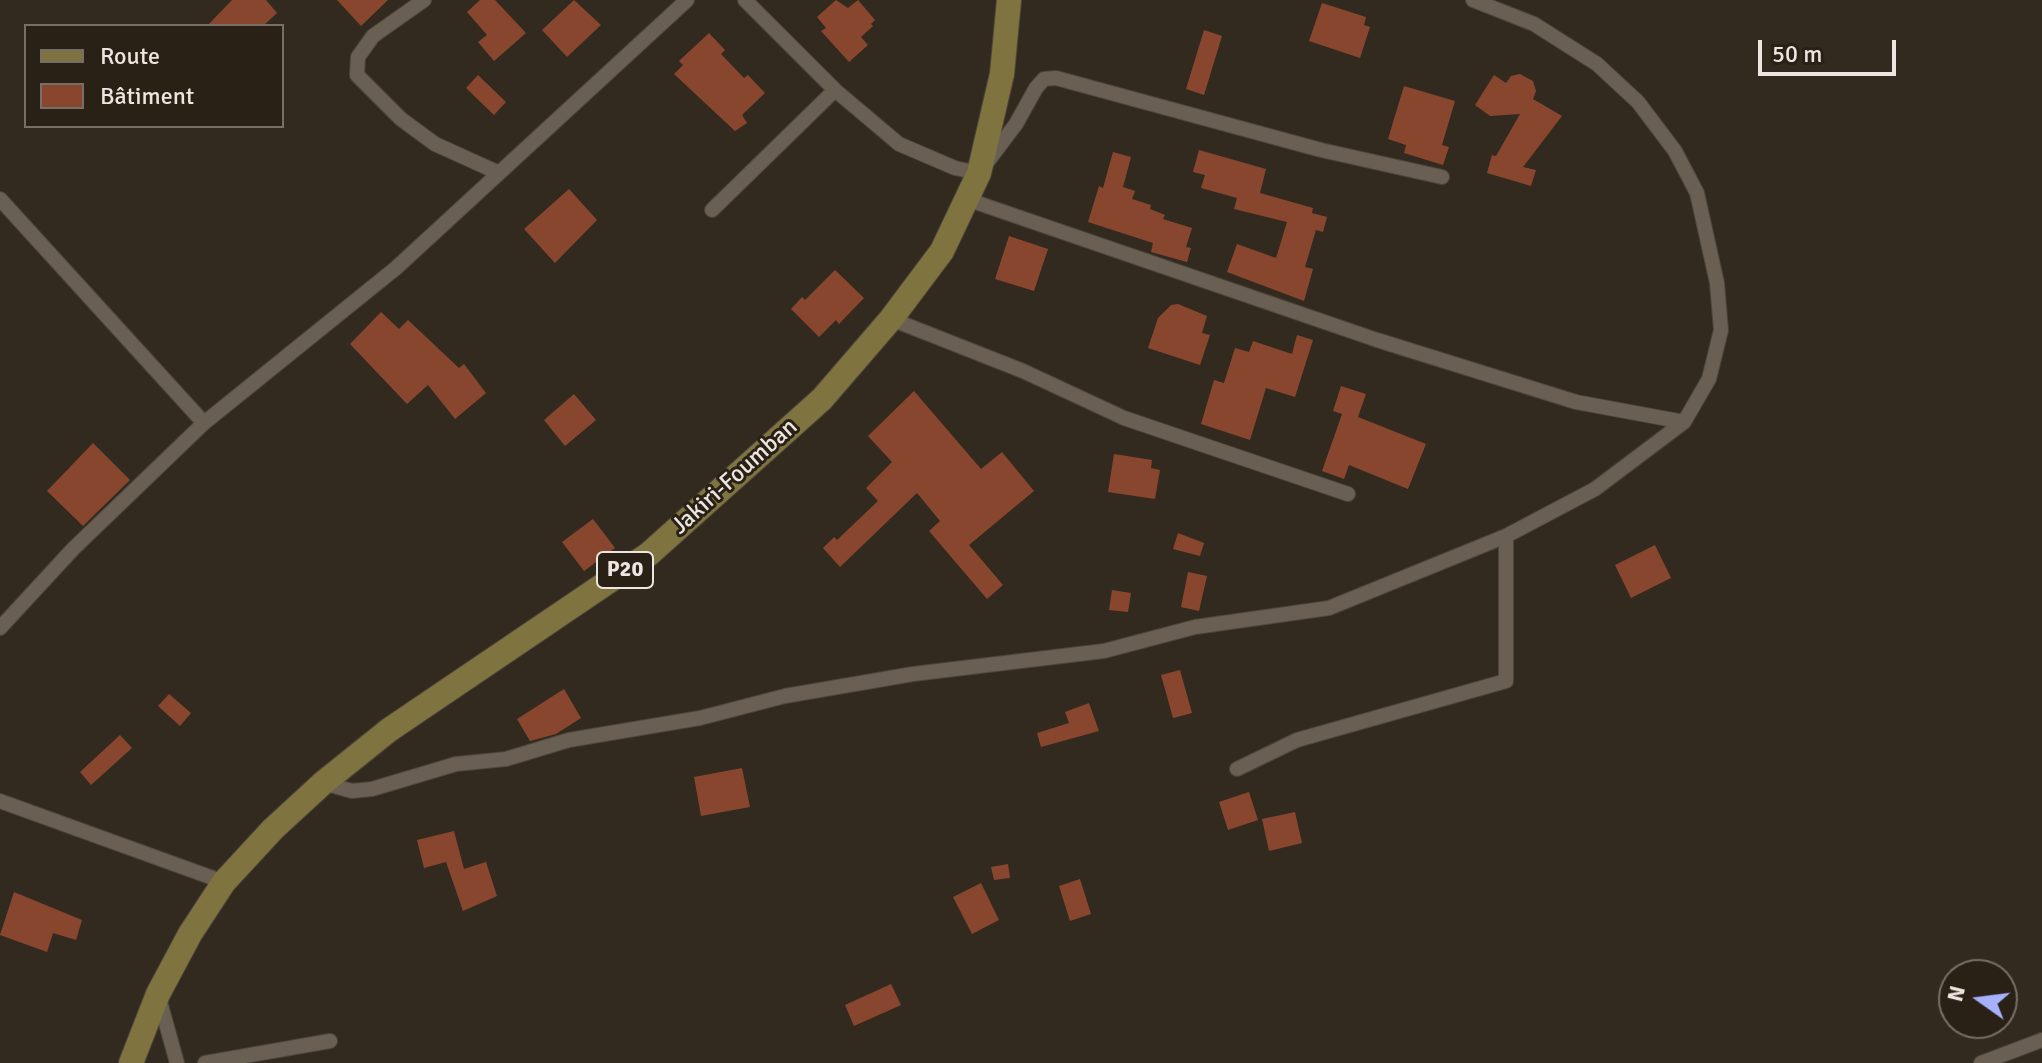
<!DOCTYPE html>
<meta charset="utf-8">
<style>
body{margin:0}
#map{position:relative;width:2042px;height:1063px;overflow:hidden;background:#332a1f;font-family:Signika,sans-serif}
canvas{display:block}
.legend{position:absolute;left:24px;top:24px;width:260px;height:104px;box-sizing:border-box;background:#292016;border:2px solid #776f67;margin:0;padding:10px 14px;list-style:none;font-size:24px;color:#ede6e0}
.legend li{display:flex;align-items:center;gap:16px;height:40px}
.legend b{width:40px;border:2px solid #776f67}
.north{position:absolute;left:1938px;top:959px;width:80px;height:80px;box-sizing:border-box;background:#292016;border:2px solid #776f67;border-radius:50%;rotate:284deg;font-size:22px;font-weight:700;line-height:32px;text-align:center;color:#ede6e0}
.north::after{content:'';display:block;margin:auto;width:28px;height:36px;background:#a6b1fc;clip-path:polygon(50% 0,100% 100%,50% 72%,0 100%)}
.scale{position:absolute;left:1758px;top:40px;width:138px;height:36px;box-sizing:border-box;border:4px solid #ede6e0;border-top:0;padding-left:10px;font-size:24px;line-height:28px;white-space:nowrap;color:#ede6e0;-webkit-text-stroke:6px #292016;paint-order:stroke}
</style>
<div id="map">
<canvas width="2042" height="1063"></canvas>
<ul class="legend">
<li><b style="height:10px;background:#7f743f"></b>Route</li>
<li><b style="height:22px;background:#89462f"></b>Bâtiment</li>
</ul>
<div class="north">N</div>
<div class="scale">50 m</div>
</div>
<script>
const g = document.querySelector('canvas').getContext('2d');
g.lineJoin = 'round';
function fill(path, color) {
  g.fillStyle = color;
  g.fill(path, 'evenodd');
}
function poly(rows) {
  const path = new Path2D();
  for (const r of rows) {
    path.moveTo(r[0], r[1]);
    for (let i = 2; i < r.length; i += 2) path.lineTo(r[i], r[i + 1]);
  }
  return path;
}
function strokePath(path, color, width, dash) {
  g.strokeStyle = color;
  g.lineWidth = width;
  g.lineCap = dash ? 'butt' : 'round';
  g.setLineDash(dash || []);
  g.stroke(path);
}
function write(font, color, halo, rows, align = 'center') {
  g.font = font + ' Signika,sans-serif';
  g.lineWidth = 6;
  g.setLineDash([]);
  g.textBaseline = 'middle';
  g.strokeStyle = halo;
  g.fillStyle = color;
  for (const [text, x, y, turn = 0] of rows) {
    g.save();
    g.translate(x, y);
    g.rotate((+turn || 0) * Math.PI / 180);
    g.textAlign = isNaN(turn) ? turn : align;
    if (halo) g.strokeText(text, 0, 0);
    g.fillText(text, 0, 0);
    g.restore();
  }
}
const building = poly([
 [232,0,266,0,277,13,263,26,207,26],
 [337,0,388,0,361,26],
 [480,0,495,0,526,33,494,61,478,42,487,35,467,12],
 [574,0,601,25,567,57,542,30],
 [836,0,848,8,858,0,875,20,871,24,873,26,861,37,868,45,849,62,821,31,826,28,817,17],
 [1322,3,1366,17,1364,25,1370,27,1360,58,1309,41],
 [1204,30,1222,36,1204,95,1186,89],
 [709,33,725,50,721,54,744,78,748,75,765,93,742,115,747,123,735,131,674,74,683,65,679,61],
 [1520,74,1533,81,1536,91,1533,99,1562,116,1523,167,1536,170,1531,186,1487,173,1492,155,1496,156,1520,114,1490,116,1475,105,1494,75,1506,83,1511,76],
 [478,75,506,102,494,115,466,88],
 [1404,86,1455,101,1442,145,1449,147,1443,165,1404,153,1406,145,1388,139],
 [1199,150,1266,169,1260,193,1313,208,1312,213,1327,217,1323,232,1316,230,1305,267,1313,269,1304,301,1227,272,1237,244,1276,258,1287,222,1234,209,1237,198,1201,188,1205,175,1193,172],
 [1113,152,1131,157,1123,187,1135,191,1132,199,1151,205,1150,209,1165,215,1163,219,1192,228,1186,247,1191,248,1187,262,1151,252,1153,243,1088,222,1099,186,1103,188],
 [569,189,597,220,555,263,524,229],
 [1009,236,1048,249,1034,291,995,279],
 [835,270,864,298,839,324,836,320,819,337,791,309,802,297,805,300],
 [1178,304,1207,316,1202,333,1210,335,1200,365,1148,348,1158,318,1171,305],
 [381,312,399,329,408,320,459,368,464,364,486,393,455,419,428,385,407,404,350,344],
 [1297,335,1313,340,1295,397,1266,388,1250,440,1201,424,1214,380,1224,383,1235,348,1249,352,1253,341,1292,354],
 [1341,386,1366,394,1358,417,1426,444,1408,489,1349,465,1344,479,1322,471,1342,414,1333,411],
 [914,391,981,469,1002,452,1034,491,969,545,1003,585,987,599,929,531,940,521,917,493,840,567,823,548,834,537,837,540,878,501,866,488,892,462,868,436],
 [574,394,596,420,565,446,544,420],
 [93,443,130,480,83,526,47,491],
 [1114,454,1152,460,1151,468,1160,470,1155,499,1108,492],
 [593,519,615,548,584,571,562,542],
 [1178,533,1204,543,1200,556,1173,549],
 [1655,545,1671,578,1631,598,1615,565],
 [1188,572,1207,576,1199,611,1181,607],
 [1112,590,1131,593,1128,612,1109,610],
 [1180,670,1192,713,1173,718,1161,675],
 [564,689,581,718,556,734,530,741,517,719],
 [169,694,191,713,180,726,158,706],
 [1089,703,1099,731,1041,747,1037,733,1069,723,1065,712],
 [120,735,132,748,91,785,80,772],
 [742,768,750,807,701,816,694,777],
 [1249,792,1258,820,1228,830,1219,802],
 [1295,812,1302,843,1269,851,1262,819],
 [454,831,464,869,486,862,497,896,463,911,446,862,424,868,417,840],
 [1008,864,1010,878,994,880,991,867],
 [1080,879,1091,914,1070,921,1059,886],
 [981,883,999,920,972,934,953,897],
 [14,892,82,920,76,940,53,933,47,952,0,935],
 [891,984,901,1005,854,1026,845,1005]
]);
const street = poly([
 [424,0,373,36,358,57,357,75,401,119,435,144,499,173],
 [745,0,835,90,899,144,955,168,979,173,1016,124,1036,88,1044,79,1056,78,1321,150,1442,177],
 [0,199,204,423],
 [969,200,1377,340,1576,402,1684,422],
 [712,210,835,90],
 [891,319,1023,371,1124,418,1348,494],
 [0,628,73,549,204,423,396,268,687,0],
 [1237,769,1297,740,1506,681,1506,536],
 [323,783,352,791,372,789,456,764,506,759,569,740,700,718,785,696,913,674,1104,651,1195,627,1329,608,1506,536,1595,489,1684,422,1709,379,1721,330,1717,283,1697,193,1675,151,1638,102,1597,64,1534,24,1473,0],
 [0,801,224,882],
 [159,998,177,1063],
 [205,1063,330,1041],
 [1981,1063,2042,1040]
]);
const primary = poly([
 [131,1063,158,994,190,934,224,882,273,829,323,783,389,730,649,554,822,399,891,319,942,251,979,173,1002,74,1009,0]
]);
const shields = [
 [625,570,56]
];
const shieldNames = [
 ["P20",625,570]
];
const streetNames = [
 ["Jakiri-Foumban",735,477,-42]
];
fill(building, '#89462f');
strokePath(street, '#4d453c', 16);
strokePath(primary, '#4d453c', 26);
strokePath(street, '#695f53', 14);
strokePath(primary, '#7f743f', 24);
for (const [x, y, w] of shields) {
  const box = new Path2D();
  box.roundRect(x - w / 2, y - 18, w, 36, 6);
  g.fillStyle = '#292016';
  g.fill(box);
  strokePath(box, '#ede6e0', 2);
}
write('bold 22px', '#ede6e0', null, shieldNames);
write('24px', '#ede6e0', '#292016', streetNames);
</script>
